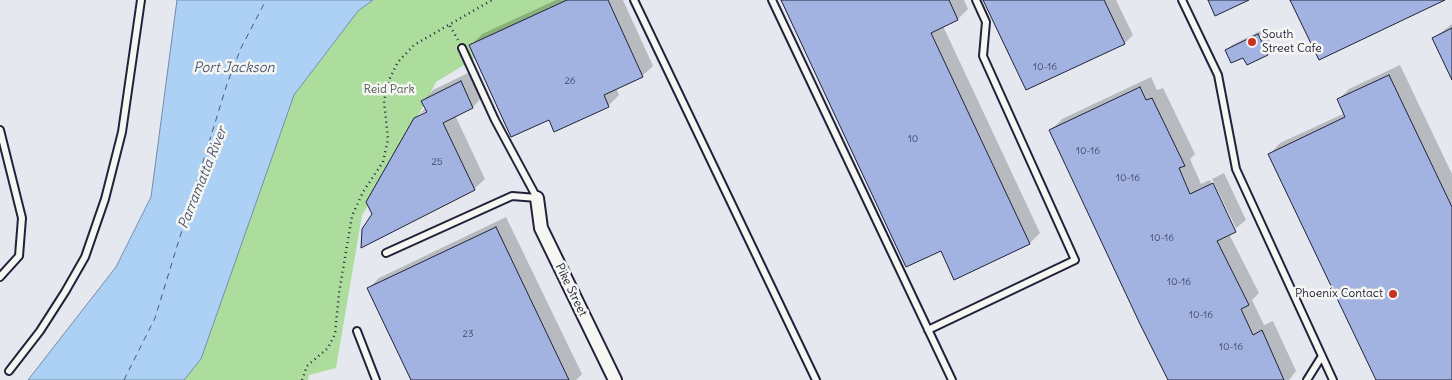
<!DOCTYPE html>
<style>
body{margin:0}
canvas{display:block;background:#e5e8ef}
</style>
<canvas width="1452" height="380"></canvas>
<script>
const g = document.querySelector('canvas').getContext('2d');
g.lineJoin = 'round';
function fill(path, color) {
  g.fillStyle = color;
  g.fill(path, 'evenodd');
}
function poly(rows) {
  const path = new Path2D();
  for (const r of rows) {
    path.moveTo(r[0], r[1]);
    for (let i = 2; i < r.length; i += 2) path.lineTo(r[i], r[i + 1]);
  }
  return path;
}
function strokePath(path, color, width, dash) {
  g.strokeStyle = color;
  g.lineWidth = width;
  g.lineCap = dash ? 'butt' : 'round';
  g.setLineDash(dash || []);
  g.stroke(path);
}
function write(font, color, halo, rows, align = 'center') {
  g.font = font + ' Delius,sans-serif';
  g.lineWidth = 5;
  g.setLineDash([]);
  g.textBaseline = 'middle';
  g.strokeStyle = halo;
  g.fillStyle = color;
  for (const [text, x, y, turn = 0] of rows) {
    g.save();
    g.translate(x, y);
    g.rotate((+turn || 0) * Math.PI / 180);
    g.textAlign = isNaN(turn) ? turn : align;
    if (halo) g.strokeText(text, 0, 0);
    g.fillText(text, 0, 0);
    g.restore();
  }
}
const green = poly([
 [373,0,570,0,436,82,386,176,362,215,336,368,309,375,308,380,184,380,201,359,294,95,358,11]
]);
const water = poly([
 [177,0,373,0,358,11,294,95,201,359,184,380,28,380,116,267,151,197,177,0]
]);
const shadow = poly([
 [556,0,623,0,653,66,642,76,616,88,619,95,608,106,549,118,471,45,482,34],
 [782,0,964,0,968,9,958,19,943,26,1040,233,1030,243,955,278,941,249],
 [984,0,1116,0,1133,35,1125,43,1026,88],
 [1452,24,1452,77,1434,38],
 [1264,29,1273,48,1267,54,1244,56,1227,50,1232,45],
 [1400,65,1452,174,1452,380,1378,380,1270,154,1280,143,1345,113,1338,100,1349,89],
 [472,71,483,96,473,107,455,115,485,179,474,189,373,214,415,119,432,109,419,114,426,108,423,101,433,90],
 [1151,77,1157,90,1163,88,1195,154,1190,159,1201,184,1210,180,1233,228,1236,228,1212,179,1224,173,1246,220,1229,234,1259,293,1252,300,1264,325,1273,321,1296,371,1289,380,1168,380,1051,130,1062,119],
 [506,217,582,374,576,380,412,380,368,289,379,278]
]);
const ferry = poly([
 [124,380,155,318,227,84,241,48,266,0]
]);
const building = poly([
 [567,0,608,0,643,77,604,95,609,107,554,132,549,120,511,137,469,45,567,0],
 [781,0,949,0,958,20,931,33,1030,244,954,280,941,251,906,267,781,0],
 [983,0,1104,0,1125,44,1026,90,983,0],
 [1208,0,1249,0,1215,16,1208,0],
 [1290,0,1445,0,1319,60,1290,0],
 [1452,28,1452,80,1432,38,1452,28],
 [1258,34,1268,55,1247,65,1243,58,1231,63,1225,50,1258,34],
 [1389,75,1452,207,1452,380,1376,380,1268,154,1345,117,1337,99,1389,75],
 [461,81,473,108,443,123,475,190,361,248,362,229,372,214,366,202,414,118,427,112,421,101,461,81],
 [1140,87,1146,100,1152,98,1185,166,1179,168,1190,194,1213,183,1236,232,1217,241,1249,305,1241,309,1253,335,1262,330,1284,380,1168,380,1140,324,1049,130,1140,87],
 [496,227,569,380,411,380,367,288,496,227]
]);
const path = poly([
 [450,26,458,40],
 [302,380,307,366,328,348,335,334,339,293,352,216,363,192,383,162,388,139,384,101,389,80,398,62,414,45,492,0]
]);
const lane = poly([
 [634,0,816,380],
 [772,0,952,380],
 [1182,0,1218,75,1236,169,1333,380],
 [462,48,495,120,537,198],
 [0,130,22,218,19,256,0,277],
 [386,253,512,196,537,198],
 [928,330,1075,260,983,56,986,22,976,0],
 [357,331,376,380],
 [9,371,40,331,65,292,85,257,105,199,122,132,141,0],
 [1307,380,1322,356]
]);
const street = poly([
 [537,198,541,228,615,380]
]);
const markers = [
 [1252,42,5,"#c8321e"],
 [1393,294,5,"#c8321e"]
];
const numberNames = [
 ["10-16",1045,67],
 ["26",570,81],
 ["10",913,139],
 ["10-16",1088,151],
 ["25",437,162],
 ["10-16",1128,178],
 ["10-16",1162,238],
 ["10-16",1179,282],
 ["10-16",1201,315],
 ["23",468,334],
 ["10-16",1231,347]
];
const poiNames = [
 ["South",1262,35],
 ["Street Cafe",1262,49],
 ["Phoenix Contact",1383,294,"right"]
];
const parkNames = [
 ["Reid Park",389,90]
];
const streetNames = [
 ["Pike Street",571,290,64]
];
const waterNames = [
 ["Port Jackson",234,68],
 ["Parramatta River",203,178,-68]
];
fill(green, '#addd9d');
fill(water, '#acd1f5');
strokePath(water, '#758bab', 1);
fill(shadow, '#0003');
strokePath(ferry, '#4b5773', 1, [6, 5]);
fill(building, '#a2b2e1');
strokePath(building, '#22223b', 1);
strokePath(lane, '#22223b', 10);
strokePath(street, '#22223b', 16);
strokePath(path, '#22223b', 2.5, [1, 4]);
strokePath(lane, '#f6f6f2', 6);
strokePath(street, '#f6f6f2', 12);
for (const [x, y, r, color] of markers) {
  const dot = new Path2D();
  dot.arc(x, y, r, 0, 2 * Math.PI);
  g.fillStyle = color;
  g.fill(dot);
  strokePath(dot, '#f6f6f2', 2);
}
write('10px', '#424664', null, numberNames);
write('12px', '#22223b', '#f6f6f2', poiNames, 'left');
write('12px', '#4c5a58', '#f6f6f2', parkNames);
write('12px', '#22223b', '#f6f6f2', streetNames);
write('italic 14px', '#4b5773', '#f6f6f2', waterNames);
</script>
